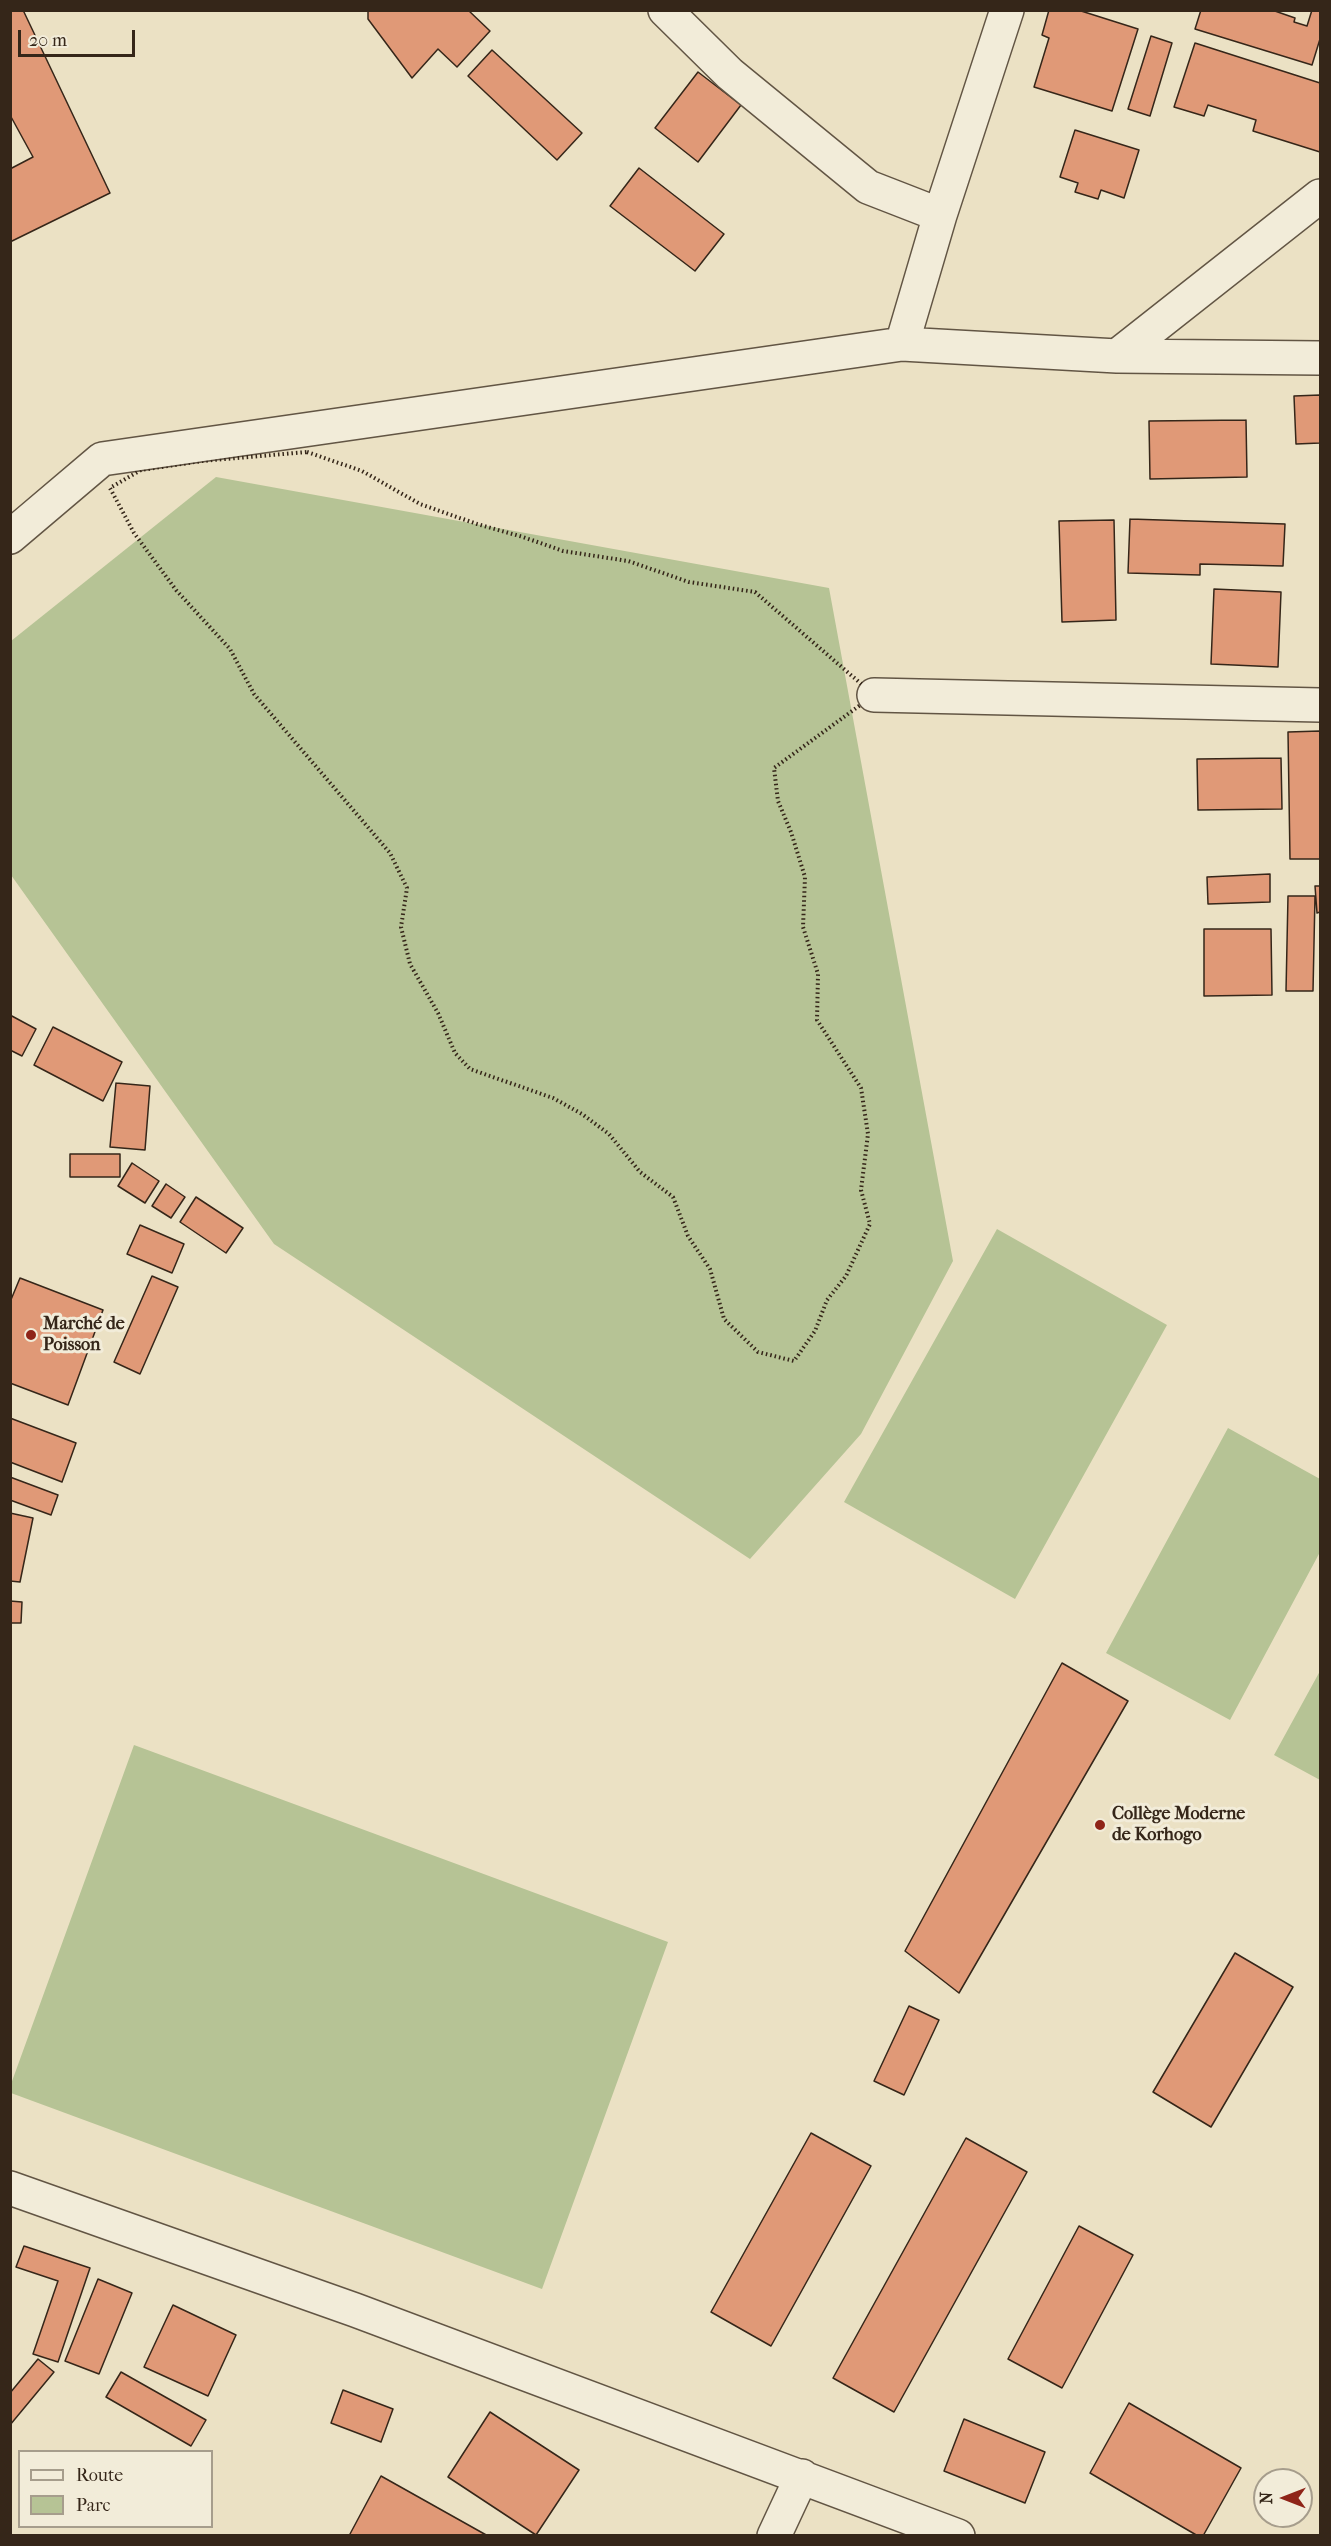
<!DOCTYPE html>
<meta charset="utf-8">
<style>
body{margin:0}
#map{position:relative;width:1331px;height:2546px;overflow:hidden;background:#ebe1c4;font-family:"IM FELL French Canon",serif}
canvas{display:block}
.frame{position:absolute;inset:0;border:12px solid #352619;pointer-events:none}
.legend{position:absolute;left:18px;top:2450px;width:195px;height:78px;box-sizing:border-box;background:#f2ecd9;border:2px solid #a69d8c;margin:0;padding:8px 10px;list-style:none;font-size:18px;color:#352619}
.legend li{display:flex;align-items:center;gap:12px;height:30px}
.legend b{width:30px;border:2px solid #a69d8c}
.north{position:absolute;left:1253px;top:2468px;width:60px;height:60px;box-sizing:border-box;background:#f2ecd9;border:2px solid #a69d8c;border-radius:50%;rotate:270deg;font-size:16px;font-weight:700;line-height:24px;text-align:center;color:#352619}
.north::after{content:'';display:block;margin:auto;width:21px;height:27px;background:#8f2418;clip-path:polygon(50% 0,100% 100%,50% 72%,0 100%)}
.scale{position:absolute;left:18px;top:30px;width:117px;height:27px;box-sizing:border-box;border:3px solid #352619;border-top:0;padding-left:8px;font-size:18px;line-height:21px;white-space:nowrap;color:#352619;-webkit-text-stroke:4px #f2ecd9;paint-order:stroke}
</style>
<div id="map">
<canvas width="1331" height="2546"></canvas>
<div class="frame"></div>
<ul class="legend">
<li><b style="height:8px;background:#f2ecd9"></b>Route</li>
<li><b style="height:16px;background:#b6c395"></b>Parc</li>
</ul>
<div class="north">N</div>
<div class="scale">20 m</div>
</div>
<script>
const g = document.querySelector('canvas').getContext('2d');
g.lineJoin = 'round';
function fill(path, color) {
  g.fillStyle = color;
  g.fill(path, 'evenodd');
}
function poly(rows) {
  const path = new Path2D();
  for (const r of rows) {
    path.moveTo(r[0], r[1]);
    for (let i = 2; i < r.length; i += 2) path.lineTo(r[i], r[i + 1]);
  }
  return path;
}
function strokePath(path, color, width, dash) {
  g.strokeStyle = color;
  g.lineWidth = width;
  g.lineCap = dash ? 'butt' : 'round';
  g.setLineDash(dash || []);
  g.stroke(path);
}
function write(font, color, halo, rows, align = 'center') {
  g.font = font + ' "IM FELL French Canon",serif';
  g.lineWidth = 6;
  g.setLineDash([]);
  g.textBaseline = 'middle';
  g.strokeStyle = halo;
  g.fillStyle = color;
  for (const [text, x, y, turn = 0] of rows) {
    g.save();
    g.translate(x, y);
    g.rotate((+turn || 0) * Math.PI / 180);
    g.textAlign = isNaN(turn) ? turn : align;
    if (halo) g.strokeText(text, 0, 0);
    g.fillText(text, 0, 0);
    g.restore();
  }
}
const green = poly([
 [216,477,829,588,953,1261,861,1434,750,1559,274,1244,11,875,11,641],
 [997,1229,1167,1325,1015,1599,844,1502],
 [1228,1428,1320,1479,1320,1552,1230,1720,1106,1653],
 [1320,1671,1320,1780,1274,1755],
 [134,1745,668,1942,542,2289,11,2093,11,2084]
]);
const building = poly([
 [10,10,23,10,110,193,10,242,10,169,33,157,10,115,10,10],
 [368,10,468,10,490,31,457,67,438,49,412,78,368,19,368,10],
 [1049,10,1078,10,1138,29,1112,111,1034,87,1049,38,1042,35,1049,10],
 [1201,10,1272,10,1295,18,1294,22,1307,26,1312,10,1320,10,1320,39,1312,65,1195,29,1201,10],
 [1151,36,1172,43,1150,116,1128,109,1151,36],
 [1195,43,1320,83,1320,152,1253,131,1256,120,1208,105,1204,116,1174,107,1195,43],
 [492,50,582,133,557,160,468,76,492,50],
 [698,72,741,105,698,162,655,128,698,72],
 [1075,130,1139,150,1124,198,1101,190,1098,199,1075,192,1078,183,1060,177,1075,130],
 [639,168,724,234,695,271,610,206,639,168],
 [1320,395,1320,443,1296,444,1294,396,1320,395],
 [1246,420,1247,477,1150,479,1149,421,1246,420],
 [1130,519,1285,524,1283,566,1200,564,1200,575,1128,573,1130,519],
 [1114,520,1116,620,1062,622,1059,521,1114,520],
 [1214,589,1281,592,1278,667,1211,664,1214,589],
 [1320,731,1320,859,1290,859,1288,732,1320,731],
 [1281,758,1282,809,1198,810,1197,759,1281,758],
 [1270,874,1270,902,1208,904,1207,877,1270,874],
 [1315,886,1320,886,1320,912,1317,913,1315,886],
 [1288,896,1315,896,1313,991,1286,991,1288,896],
 [1204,929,1271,929,1272,995,1204,996,1204,929],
 [10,1015,36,1029,22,1056,10,1050,10,1015],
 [53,1027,122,1062,103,1101,34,1065,53,1027],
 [116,1083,150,1086,145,1150,110,1147,116,1083],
 [70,1154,120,1154,120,1177,70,1177,70,1154],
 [132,1163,159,1181,145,1203,118,1186,132,1163],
 [166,1184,185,1197,171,1218,152,1206,166,1184],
 [196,1197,243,1228,226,1253,180,1222,196,1197],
 [140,1225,184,1244,172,1273,127,1254,140,1225],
 [152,1276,178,1287,140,1374,114,1362,152,1276],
 [20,1278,103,1310,68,1405,10,1383,10,1302,20,1278],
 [10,1418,76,1443,62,1482,10,1462,10,1418],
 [10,1477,58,1495,51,1515,10,1500,10,1477],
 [10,1513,33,1518,20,1582,10,1581,10,1513],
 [10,1601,22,1602,21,1623,10,1623,10,1601],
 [1062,1663,1128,1701,959,1993,905,1951,1062,1663],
 [1235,1953,1293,1987,1211,2127,1153,2092,1235,1953],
 [909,2006,939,2020,904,2095,874,2081,909,2006],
 [811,2133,871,2166,771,2346,711,2312,811,2133],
 [966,2138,1027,2172,894,2412,833,2378,966,2138],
 [1079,2226,1133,2255,1062,2388,1008,2359,1079,2226],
 [24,2246,90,2268,58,2362,33,2354,58,2281,16,2267,24,2246],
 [98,2279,132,2293,99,2374,65,2361,98,2279],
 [173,2305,236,2335,208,2396,144,2367,173,2305],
 [38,2359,54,2372,10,2425,10,2393,38,2359],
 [121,2372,206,2420,191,2446,106,2397,121,2372],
 [343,2390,393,2409,381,2442,331,2423,343,2390],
 [1129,2403,1241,2468,1203,2536,1198,2536,1090,2473,1129,2403],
 [490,2412,579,2470,536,2535,448,2477,490,2412],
 [964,2419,1045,2452,1025,2503,944,2471,964,2419],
 [381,2476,488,2536,352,2536,350,2534,381,2476]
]);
const path = poly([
 [307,452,362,471,420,504,477,524,523,537,563,551,628,561,689,582,755,592,874,695,774,768,778,801,791,832,805,877,803,927,818,974,817,1020,861,1088,868,1134,861,1190,870,1224,846,1276,827,1300,815,1331,794,1361,758,1352,724,1319,710,1269,688,1236,673,1197,640,1172,609,1134,582,1114,553,1098,470,1069,455,1053,438,1013,410,964,401,927,407,888,390,853,254,694,230,649,176,590,134,533,110,488,141,470,202,461,307,452]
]);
const street = poly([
 [665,10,730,74,868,187,940,215],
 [902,344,940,215,1007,10],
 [1117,356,1320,196],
 [10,537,102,459,902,344,1117,356,1320,358],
 [874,695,1320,705],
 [10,2188,355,2310,958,2536],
 [774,2536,802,2476]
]);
const markers = [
 [31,1335,6,"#8f2418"],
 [1100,1825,6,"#8f2418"]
];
const poiNames = [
 ["Marché de",43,1325],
 ["Poisson",43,1346],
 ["Collège Moderne",1112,1815],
 ["de Korhogo",1112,1836]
];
fill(green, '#b6c395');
fill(building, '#e09977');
strokePath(building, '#352619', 1.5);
strokePath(street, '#625544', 36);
strokePath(path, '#352619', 4, [1.5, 3]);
strokePath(street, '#f2ecd9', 33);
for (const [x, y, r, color] of markers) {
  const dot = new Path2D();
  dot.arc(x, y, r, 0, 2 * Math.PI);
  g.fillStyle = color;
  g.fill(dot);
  strokePath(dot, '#f2ecd9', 2);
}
write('bold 18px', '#352619', '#f2ecd9', poiNames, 'left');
</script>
